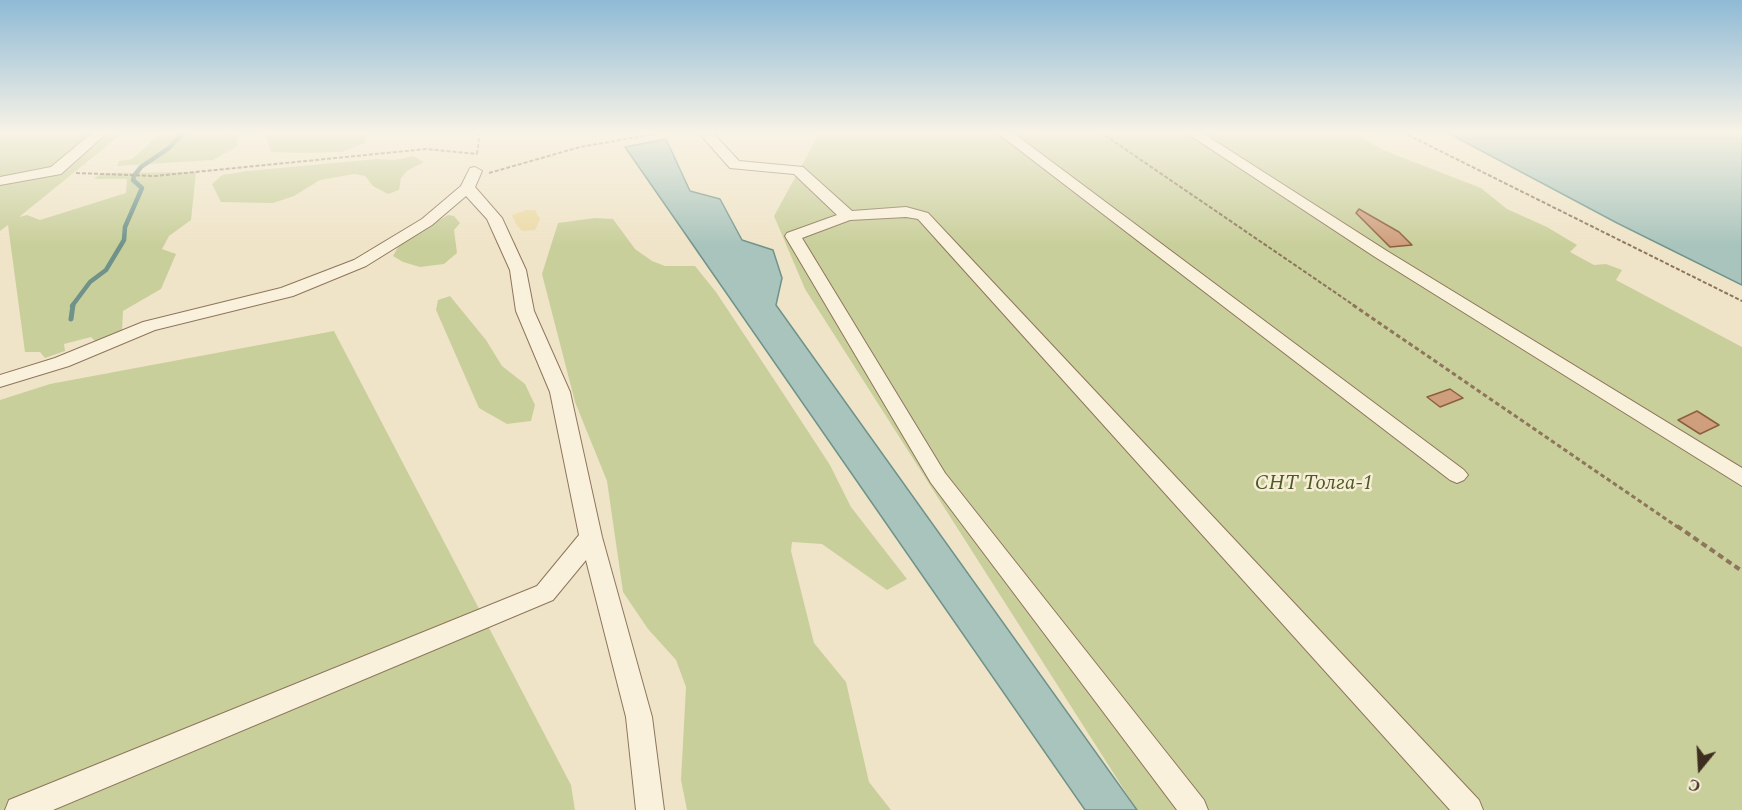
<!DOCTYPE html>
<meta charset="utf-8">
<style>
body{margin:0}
#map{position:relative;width:1742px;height:810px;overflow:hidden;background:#f0e4c8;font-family:Spectral,serif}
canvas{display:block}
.north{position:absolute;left:1670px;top:738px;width:60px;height:60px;-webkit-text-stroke:4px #f7eed8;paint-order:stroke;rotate:198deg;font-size:16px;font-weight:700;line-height:24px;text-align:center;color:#3d2e20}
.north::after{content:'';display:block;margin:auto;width:21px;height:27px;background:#3d2e20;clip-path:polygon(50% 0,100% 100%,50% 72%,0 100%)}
</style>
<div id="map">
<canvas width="1742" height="810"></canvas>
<div class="north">С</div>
</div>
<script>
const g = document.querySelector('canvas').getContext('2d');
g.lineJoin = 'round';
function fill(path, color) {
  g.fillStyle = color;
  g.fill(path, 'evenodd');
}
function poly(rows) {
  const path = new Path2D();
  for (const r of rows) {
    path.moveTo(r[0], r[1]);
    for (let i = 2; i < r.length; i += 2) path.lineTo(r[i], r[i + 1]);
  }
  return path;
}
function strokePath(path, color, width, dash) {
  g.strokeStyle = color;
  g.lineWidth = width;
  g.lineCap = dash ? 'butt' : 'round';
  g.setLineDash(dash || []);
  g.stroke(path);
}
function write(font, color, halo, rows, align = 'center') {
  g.font = font + ' Spectral,serif';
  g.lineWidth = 5;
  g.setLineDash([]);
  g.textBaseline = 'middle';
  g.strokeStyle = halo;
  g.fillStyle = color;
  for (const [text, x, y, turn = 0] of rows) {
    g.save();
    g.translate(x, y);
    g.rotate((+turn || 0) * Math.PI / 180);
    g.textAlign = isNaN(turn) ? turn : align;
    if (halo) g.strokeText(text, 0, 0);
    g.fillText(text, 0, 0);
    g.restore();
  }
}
const green = poly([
 [0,132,124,132,19,217,27,215,40,220,126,193,127,179,94,179,101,173,196,172,191,220,169,236,162,249,176,254,161,289,123,311,122,332,96,342,91,337,64,344,65,351,45,358,40,352,25,352,8,225,0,231],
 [162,132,228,132,237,134,238,146,213,160,117,166,119,161,132,159],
 [267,132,368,132,365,143,342,152,301,153,271,152,265,134],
 [820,132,1353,132,1383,150,1481,188,1507,209,1547,227,1577,245,1570,252,1594,265,1606,264,1622,270,1616,280,1742,347,1742,810,1137,810,805,289,774,216],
 [414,156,424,162,407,171,401,178,399,190,388,194,373,186,365,176,354,174,320,180,294,196,273,203,221,202,212,184,222,175,247,171,377,159,394,160],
 [448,215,454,216,460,223,454,230,457,253,444,264,420,267,403,262,393,256,398,247,412,236],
 [595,218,613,219,635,249,652,261,665,266,695,266,716,292,777,384,830,465,851,507,907,579,887,590,822,544,792,542,791,551,814,643,846,682,869,782,891,810,687,810,681,780,686,687,676,660,648,629,623,592,607,481,575,402,542,274,558,223],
 [450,296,486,340,502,366,525,384,535,405,531,421,507,424,479,408,436,310,438,300],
 [334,331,571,785,575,810,0,810,0,400,50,384]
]);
const sand = poly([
 [526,210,535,210,540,219,535,230,522,231,516,224,512,215]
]);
const water = poly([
 [1446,132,1742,132,1742,285,1617,223,1446,132],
 [666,139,690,191,720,199,742,240,773,250,782,278,776,305,1137,810,1085,810,625,147,666,139]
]);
const streamFar1 = poly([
 [72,306,90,282,106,270,124,240,125,227,142,188,133,180,134,176,141,167,169,148,184,132]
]);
const stream = poly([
 [71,319,73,305]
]);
const building = poly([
 [1359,209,1399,232,1412,245,1390,247,1356,213,1359,209],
 [1450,389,1463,398,1440,407,1427,397,1450,389],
 [1697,411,1719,425,1700,434,1678,420,1697,411]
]);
const pathFar2 = poly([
 [1100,132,1355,306],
 [1402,132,1742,301],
 [477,154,480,132],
 [76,173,155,176,426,149,477,154],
 [489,173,580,147,666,132]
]);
const pathFar1 = poly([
 [1353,305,1679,528]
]);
const path = poly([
 [1677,526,1742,571]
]);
const minor = poly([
 [93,132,108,132,61,174,0,185,0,177,51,167,93,132],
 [698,132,712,132,739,161,803,167,852,211,906,207,928,213,1479,800,1483,810,1450,810,918,219,906,217,850,220,802,238,945,473,1204,800,1208,810,1177,810,931,483,785,236,787,233,837,215,794,174,730,168,698,132],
 [996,132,1012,132,1464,470,1468,475,1464,480,1457,483,1450,480,996,132],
 [1185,132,1201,132,1387,251,1742,468,1742,486,1375,257,1185,132],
 [475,167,482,171,475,187,502,218,526,270,534,311,570,392,602,537,652,717,664,810,636,810,626,717,586,560,553,600,53,810,5,810,9,800,537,586,579,535,550,392,516,311,510,270,487,219,466,196,432,225,366,266,293,296,155,330,69,366,0,387,0,375,55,358,143,322,281,288,354,260,422,219,461,186,470,168,475,167]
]);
const parkNames = [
 ["СНТ Толга-1",1314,485]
];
fill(green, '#c9cf9b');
fill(sand, '#ecd9a5');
fill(water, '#a9c4bc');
strokePath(water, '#6f938a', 1.5);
strokePath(streamFar1, '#6f938a', 4.5);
strokePath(stream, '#6f938a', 5);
fill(building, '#cf9f7d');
strokePath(building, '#8d5f41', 1.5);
strokePath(minor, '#8d765c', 2);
strokePath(pathFar2, '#8d765c', 2, [4, 2]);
strokePath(pathFar1, '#8d765c', 3, [4.5, 3]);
strokePath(path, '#8d765c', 4, [6, 4]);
fill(minor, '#faf1dc');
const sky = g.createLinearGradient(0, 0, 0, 245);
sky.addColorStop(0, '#8fbad6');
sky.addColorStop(0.54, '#f8f3e6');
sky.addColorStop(1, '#f8f3e600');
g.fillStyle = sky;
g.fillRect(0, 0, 1742, 245);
write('italic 21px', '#4d5a26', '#f7eed8', parkNames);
</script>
